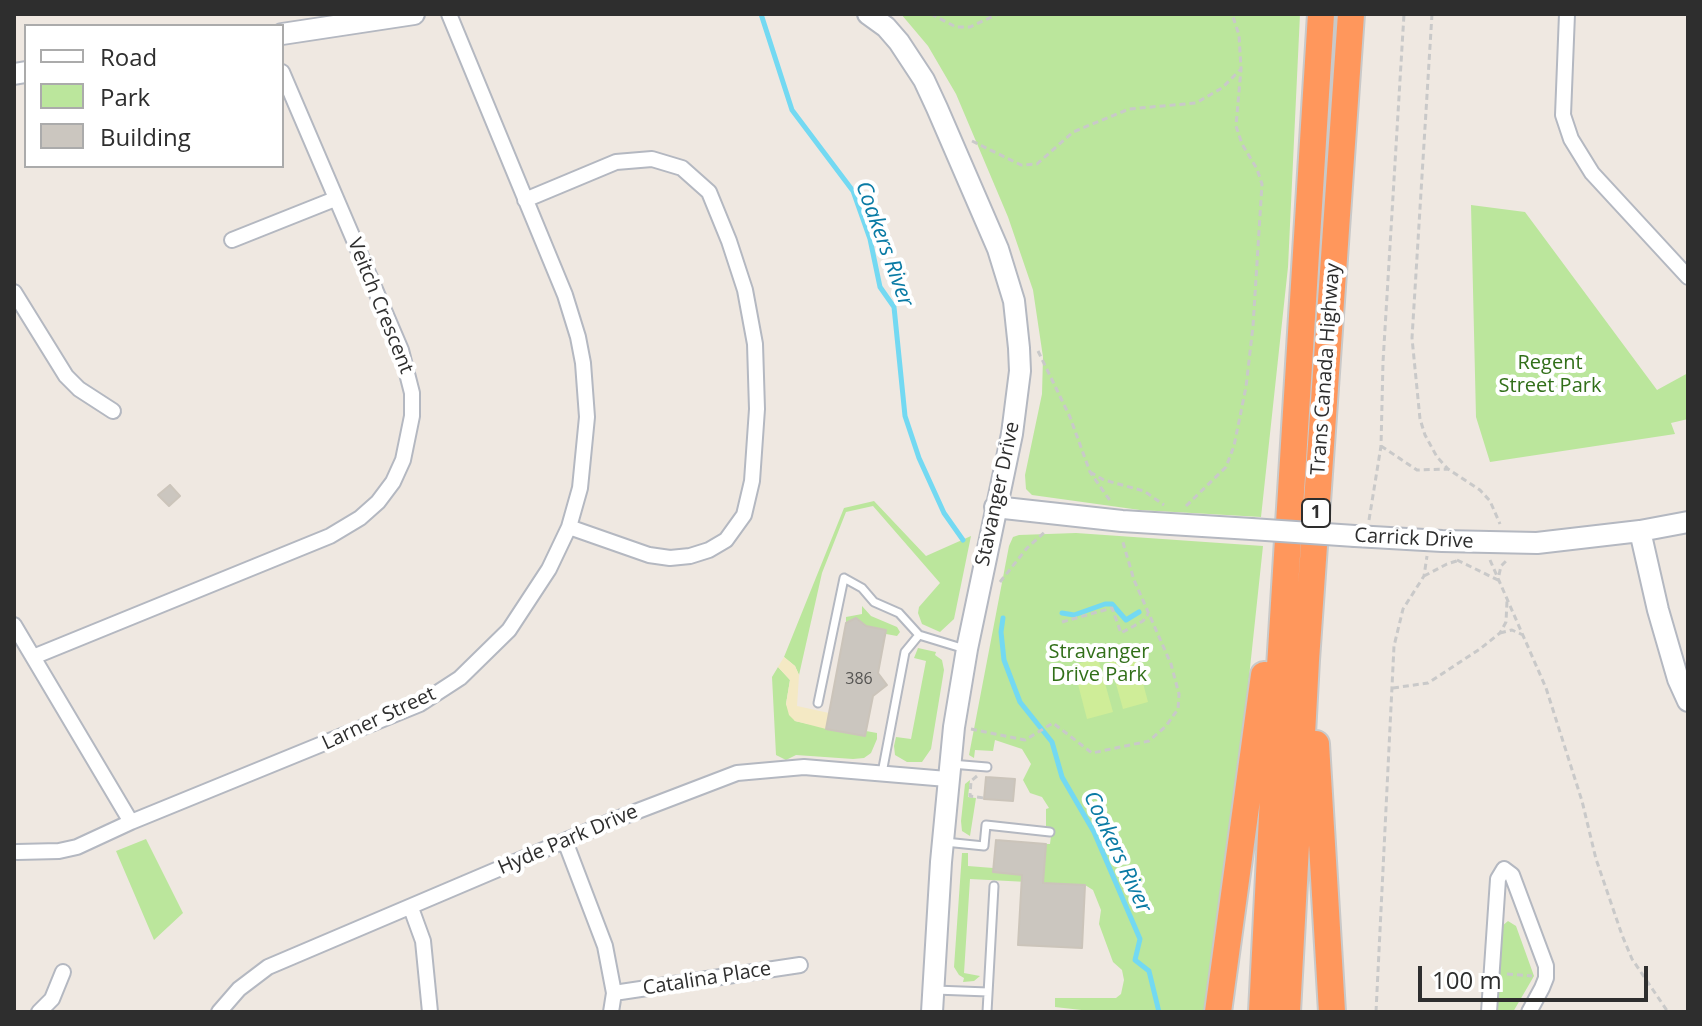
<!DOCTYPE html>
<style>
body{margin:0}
#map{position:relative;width:1702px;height:1026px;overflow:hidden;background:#efe8e1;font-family:"Open Sans",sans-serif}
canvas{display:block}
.frame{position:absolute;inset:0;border:16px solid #2e2e2e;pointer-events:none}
.legend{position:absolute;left:24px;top:24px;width:260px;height:144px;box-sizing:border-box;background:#fff;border:2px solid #ababab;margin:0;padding:10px 14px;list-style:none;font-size:24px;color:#2e2e2e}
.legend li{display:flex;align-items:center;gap:16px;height:40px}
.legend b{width:40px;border:2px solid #ababab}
.scale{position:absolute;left:1418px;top:966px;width:230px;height:36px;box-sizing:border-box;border:4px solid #2e2e2e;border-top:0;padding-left:10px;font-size:24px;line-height:28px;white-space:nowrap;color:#2e2e2e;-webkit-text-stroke:6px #fff;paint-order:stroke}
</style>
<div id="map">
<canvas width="1702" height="1026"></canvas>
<div class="frame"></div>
<ul class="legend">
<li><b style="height:10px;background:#fff"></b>Road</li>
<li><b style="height:22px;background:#bbe69c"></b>Park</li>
<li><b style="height:22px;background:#cbc6bf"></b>Building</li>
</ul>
<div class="scale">100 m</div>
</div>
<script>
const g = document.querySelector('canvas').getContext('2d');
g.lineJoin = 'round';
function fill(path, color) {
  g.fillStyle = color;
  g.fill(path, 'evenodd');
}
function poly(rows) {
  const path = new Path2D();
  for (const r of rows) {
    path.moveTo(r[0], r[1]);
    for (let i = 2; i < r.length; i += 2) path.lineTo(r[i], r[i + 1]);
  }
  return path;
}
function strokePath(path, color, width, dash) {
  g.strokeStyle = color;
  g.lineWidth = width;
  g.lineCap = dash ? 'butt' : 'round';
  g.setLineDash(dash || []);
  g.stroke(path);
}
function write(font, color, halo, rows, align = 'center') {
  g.font = font + ' "Open Sans",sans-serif';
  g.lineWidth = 8;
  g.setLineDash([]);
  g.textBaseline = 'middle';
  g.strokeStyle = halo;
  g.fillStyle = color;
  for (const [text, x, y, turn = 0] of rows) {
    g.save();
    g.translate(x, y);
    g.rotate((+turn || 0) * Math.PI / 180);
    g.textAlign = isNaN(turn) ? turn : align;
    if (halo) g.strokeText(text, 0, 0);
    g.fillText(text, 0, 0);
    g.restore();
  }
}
const green = poly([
 [901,14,1300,14,1288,267,1261,517,1140,510,1032,495,1026,489,1025,475,1042,394,1043,357,1033,290,1008,217,956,94,928,46],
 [1471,205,1525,212,1657,390,1688,373,1688,419,1671,423,1675,434,1490,462,1476,417],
 [874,501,926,556,971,536,954,619,940,632,922,624,918,613,919,607,940,583,873,506,846,512,822,573,799,675,795,666,784,657,844,508],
 [1076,533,1263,546,1242,743,1208,1012,1099,1012,1055,1007,1055,998,1116,998,1121,994,1124,980,1122,970,1113,962,1099,924,1101,910,1093,890,1085,885,970,879,964,973,980,976,974,981,963,982,964,978,959,975,954,967,962,853,968,853,968,866,993,868,993,872,1043,877,1046,844,1050,844,1052,828,1046,826,1046,809,1049,808,1042,797,1030,793,1023,780,1031,764,1022,749,995,740,993,751,975,750,974,758,969,755,1009,546,1013,537,1019,535],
 [862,606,871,616,897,627,900,632,897,636,886,634,886,630,866,626,856,618,846,623,846,617,862,614],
 [918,648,936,652,935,655,942,660,944,670,931,749,922,762,907,762,895,755,894,746,896,737,911,739,926,661,914,658],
 [778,667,790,680,786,704,795,721,865,736,866,731,877,733,877,739,871,753,864,758,853,759,796,755,786,760,776,755,772,677],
 [970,780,968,797,976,798,970,836,962,831,961,821,965,784],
 [146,839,183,913,154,940,116,851],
 [1508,921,1516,926,1534,976,1513,1012,1497,1012,1502,926]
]);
const sand = poly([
 [784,657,795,666,799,675,797,706,829,713,826,729,795,721,789,715,786,704,790,680,778,667]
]);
const pitch = poly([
 [1134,649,1148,702,1123,709,1108,655],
 [1098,658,1113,712,1087,719,1073,665]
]);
const stream = poly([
 [761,14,792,110,853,191,870,239,880,287,894,307,905,416,919,458,944,513,963,540],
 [1062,613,1074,615,1105,604,1112,604,1126,620,1139,612],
 [1003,618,1001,632,1004,660,1015,689,1020,702,1052,742,1062,777,1094,832,1140,939,1135,960,1149,971,1159,1012]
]);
const building = poly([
 [170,485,180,496,169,506,158,495,170,485],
 [856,618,866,626,886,630,878,673,887,685,873,696,865,736,826,729,846,623,856,618],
 [986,777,1015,779,1013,801,984,799,986,777],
 [996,840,1046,844,1043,883,1085,885,1082,948,1018,945,1022,875,993,872,996,840]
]);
const path = poly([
 [931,14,956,27,970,27,998,14],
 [1432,14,1412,338,1420,419,1425,435,1437,457,1448,469,1480,490,1490,501,1500,524],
 [972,141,1021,165,1037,164,1073,132,1129,109,1196,103,1222,88,1241,69],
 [1038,351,1070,417,1090,472,1111,502],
 [1381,446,1417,470,1448,469],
 [1090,472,1104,480,1144,491,1164,505],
 [1186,506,1226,467,1234,446,1246,387,1253,326,1262,184,1257,169,1242,144,1236,126,1241,69,1239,35,1232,14],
 [1369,520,1381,446,1383,362,1404,14],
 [1457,560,1500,581],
 [1490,560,1546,688,1582,801,1596,859,1622,935,1632,959,1668,1012],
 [1499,575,1501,566,1506,561],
 [1424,576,1447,564,1460,560],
 [1000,582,1027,548,1046,531],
 [1062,622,1112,608,1121,633,1143,621,1148,614],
 [1500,633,1512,630,1523,635],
 [1393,688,1428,683,1480,649,1500,633,1506,622,1507,601],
 [971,729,1025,740,1053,723,1092,753,1149,741,1166,726,1178,709,1179,694,1171,664,1134,580,1122,539],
 [977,776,971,781,970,796,984,798],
 [1507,974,1532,976],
 [1376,1012,1394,646,1403,609,1424,576,1427,556]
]);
const lane = poly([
 [818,703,844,578,862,588,874,602,899,613,919,635,965,649],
 [951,764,987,767],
 [882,773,905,652,919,635],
 [945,842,984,846,986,825,1050,832],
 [935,990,988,992],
 [987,1012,994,886]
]);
const street = poly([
 [1567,14,1563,115,1571,139,1592,173,1688,277],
 [525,200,616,162,652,159,682,168,709,192,729,241,745,290,755,344,757,409,752,481,744,515,726,540,709,550,690,556,670,558,649,555,569,527],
 [232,240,335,199],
 [14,292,66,376,79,389,113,411],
 [14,625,131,822],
 [33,657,330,536,360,518,378,502,393,482,403,460,412,416,412,393,401,350,282,72],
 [565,841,605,946,614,993,611,1012],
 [17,852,59,851,77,847,131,822,420,704,460,678,509,630,549,569,569,527,580,488,587,417,583,363,578,337,565,295,449,14],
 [411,908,423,941,430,1012],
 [614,993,800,965],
 [39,1012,52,999,63,972],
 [219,1012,239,989,268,967,609,822,737,773,804,767,947,779],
 [1489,1012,1498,879,1504,869,1512,875,1546,966,1546,978,1542,988,1529,1012]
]);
const secondary = poly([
 [868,14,886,27,899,42,924,80,937,108,998,249,1014,301,1019,348,1020,371,1012,434,967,649,954,727,941,862,932,1012],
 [282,34,414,14],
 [14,74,26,72],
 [995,507,1122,521,1251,529],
 [1640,531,1658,610,1678,679,1688,701],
 [1355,536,1442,541,1537,543,1640,531,1688,522]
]);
const highway = poly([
 [1316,744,1332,1012],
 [1218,1012,1264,675],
 [1262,1012,1278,699,1321,14],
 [1287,1012,1306,660,1351,14]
]);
const secondaryBridge = poly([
 [1251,529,1355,536]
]);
const numberNames = [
 ["386",859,679]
];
const shields = [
 [1316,513,28]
];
const shieldNames = [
 ["1",1316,513]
];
const streetNames = [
 ["Veitch Crescent",380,306,68],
 ["Trans Canada Highway",1326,369,-86],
 ["Stavanger Drive",998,494,-78],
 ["Carrick Drive",1414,539,3],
 ["Larner Street",379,719,-25],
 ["Hyde Park Drive",568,840,-23],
 ["Catalina Place",707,979,-9]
];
const parkNames = [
 ["Regent",1550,363],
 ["Street Park",1550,386],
 ["Stravanger",1099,652],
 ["Drive Park",1099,675]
];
const waterNames = [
 ["Coakers River",884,244,70],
 ["Coakers River",1117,852,65]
];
fill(green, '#bbe69c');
fill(sand, '#f4e9c4');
fill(pitch, '#cfed98');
strokePath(stream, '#73d9f2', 5);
fill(building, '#cbc6bf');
strokePath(building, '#cbc4ba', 2);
strokePath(lane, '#b4b8c1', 11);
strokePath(street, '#b4b8c1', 18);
strokePath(secondary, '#b4b8c1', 24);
strokePath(highway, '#c9c9c9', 30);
strokePath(path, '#c9c9c9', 3, [6, 4]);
strokePath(lane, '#fff', 7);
strokePath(street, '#fff', 14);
strokePath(secondary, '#fff', 20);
strokePath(highway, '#ff975c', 26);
strokePath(secondaryBridge, '#b4b8c1', 24, []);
strokePath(secondaryBridge, '#fff', 20);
write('16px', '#555452', null, numberNames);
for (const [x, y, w] of shields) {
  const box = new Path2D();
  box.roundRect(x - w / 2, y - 14, w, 28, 6);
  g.fillStyle = '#fff';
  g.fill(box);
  strokePath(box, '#2e2e2e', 2);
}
write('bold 18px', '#2e2e2e', null, shieldNames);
write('20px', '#2e2e2e', '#fff', streetNames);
write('20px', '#316f19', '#fff', parkNames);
write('italic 22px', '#0a7ba5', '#fff', waterNames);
</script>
